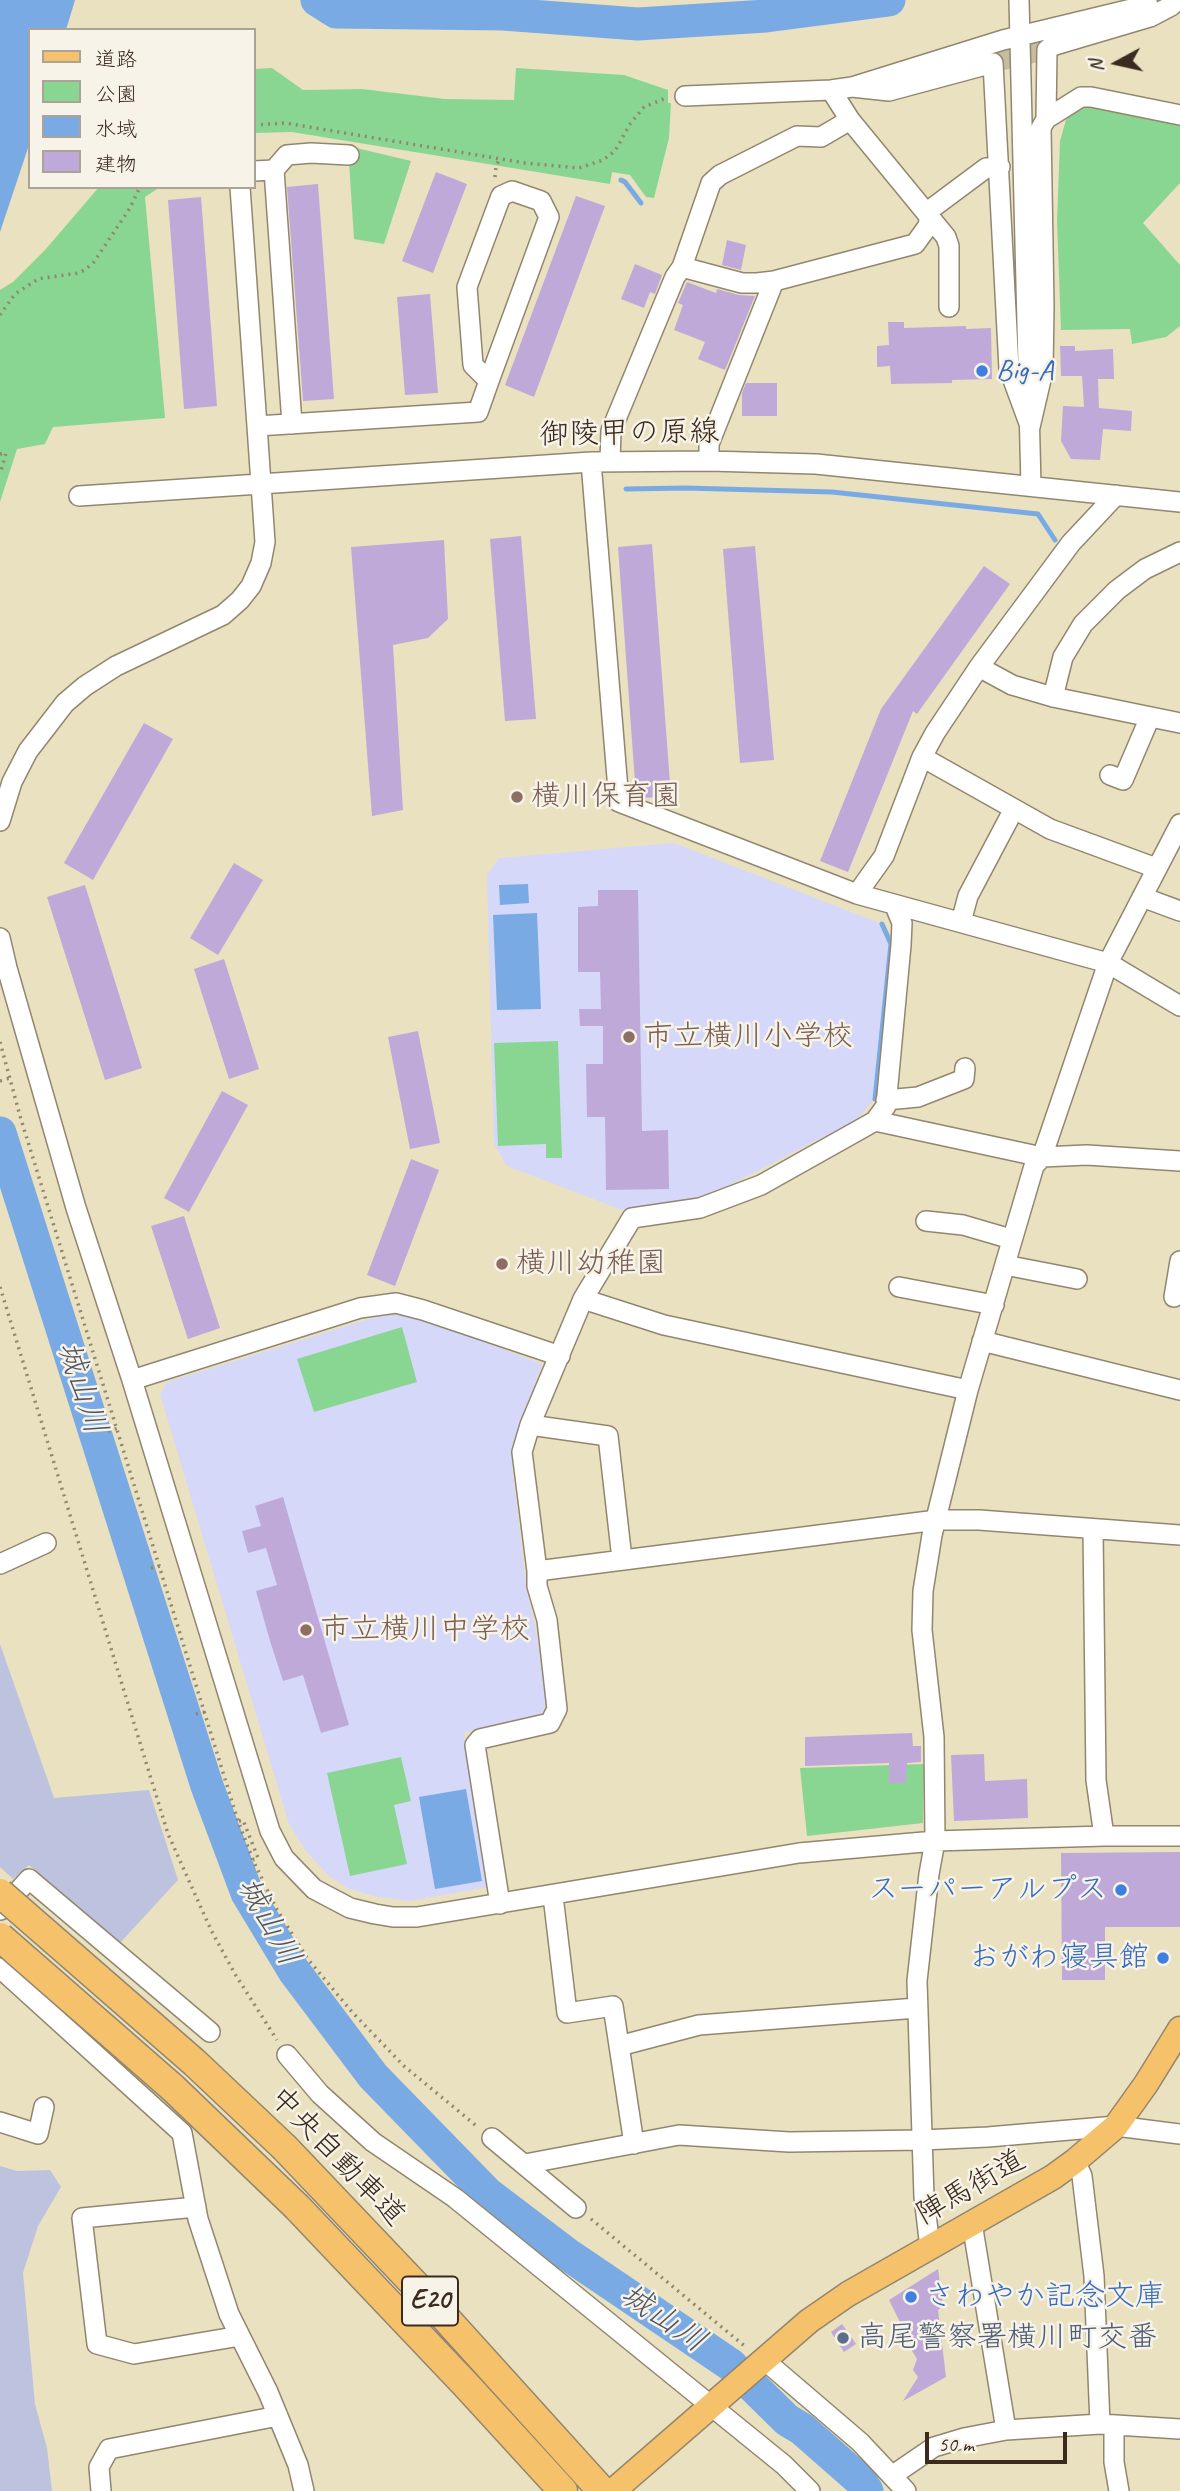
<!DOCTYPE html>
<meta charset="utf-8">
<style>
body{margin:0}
#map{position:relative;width:1180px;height:2491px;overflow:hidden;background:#eae1c0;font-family:Caveat,"Klee One",sans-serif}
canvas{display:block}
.legend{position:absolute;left:28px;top:28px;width:228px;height:161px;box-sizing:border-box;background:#f7f3e8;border:2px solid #aca397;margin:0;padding:9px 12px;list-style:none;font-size:21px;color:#3b2a1e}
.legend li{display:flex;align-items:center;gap:14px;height:35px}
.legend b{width:35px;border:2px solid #aca397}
.north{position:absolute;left:1082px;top:28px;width:70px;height:70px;-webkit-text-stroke:5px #f7f3e8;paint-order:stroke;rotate:262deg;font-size:19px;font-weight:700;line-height:28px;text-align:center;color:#3b2a1e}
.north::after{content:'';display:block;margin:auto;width:24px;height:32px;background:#3b2a1e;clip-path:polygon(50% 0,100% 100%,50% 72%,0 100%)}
.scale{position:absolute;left:925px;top:2432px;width:142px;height:32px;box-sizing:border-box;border:4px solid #3b2a1e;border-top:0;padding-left:9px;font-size:21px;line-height:24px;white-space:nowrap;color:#3b2a1e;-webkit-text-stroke:5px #f7f3e8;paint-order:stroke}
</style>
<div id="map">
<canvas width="1180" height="2491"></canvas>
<ul class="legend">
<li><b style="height:9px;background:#f6c16b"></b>道路</li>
<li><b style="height:19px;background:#89d693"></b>公園</li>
<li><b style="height:19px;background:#79aae4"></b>水域</li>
<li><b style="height:19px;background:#bfa9d9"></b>建物</li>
</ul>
<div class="north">N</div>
<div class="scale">50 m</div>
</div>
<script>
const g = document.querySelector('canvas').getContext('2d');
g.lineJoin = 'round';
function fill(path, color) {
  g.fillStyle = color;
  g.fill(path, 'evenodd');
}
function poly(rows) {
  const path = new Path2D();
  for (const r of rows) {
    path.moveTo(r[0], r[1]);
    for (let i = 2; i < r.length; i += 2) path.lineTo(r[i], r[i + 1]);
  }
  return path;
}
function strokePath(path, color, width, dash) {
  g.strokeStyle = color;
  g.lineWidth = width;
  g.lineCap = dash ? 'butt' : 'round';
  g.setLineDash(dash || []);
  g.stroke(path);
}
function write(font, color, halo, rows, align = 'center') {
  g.font = font + ' Caveat,"Klee One",sans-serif';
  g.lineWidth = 5;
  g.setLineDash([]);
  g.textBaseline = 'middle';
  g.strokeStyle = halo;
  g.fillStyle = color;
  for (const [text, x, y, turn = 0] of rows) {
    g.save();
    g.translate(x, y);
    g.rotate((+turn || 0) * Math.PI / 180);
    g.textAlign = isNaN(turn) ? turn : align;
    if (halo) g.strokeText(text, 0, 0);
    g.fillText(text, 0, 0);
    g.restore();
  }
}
const built = poly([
 [674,843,882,924,891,944,875,1099,856,1120,732,1184,689,1201,625,1211,507,1166,494,1144,487,875,499,858],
 [398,1313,424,1319,542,1364,513,1446,512,1464,527,1593,536,1628,546,1704,541,1716,464,1733,489,1887,410,1901,378,1897,347,1888,328,1875,306,1851,289,1824,160,1394,167,1382,372,1318]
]);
const industrial = poly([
 [0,1644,54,1798,149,1790,178,1880,120,1943,29,1865,13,1879,0,1867],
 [0,2166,17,2171,50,2170,61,2187,38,2226,23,2273,35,2404,47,2448,52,2491,0,2491]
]);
const green = poly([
 [272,68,303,90,362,89,445,99,514,100,516,68,624,75,668,90,668,103,671,103,669,138,654,198,646,197,630,175,612,172,610,184,292,132,254,133,254,69],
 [1102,105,1180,122,1180,183,1143,223,1180,265,1180,326,1166,337,1132,344,1130,329,1061,330,1057,221,1060,141,1066,120,1074,112,1087,107],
 [348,146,411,161,384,244,354,239],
 [99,187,160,187,145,197,165,418,53,427,45,444,17,449,0,502,0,290,13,282,45,250],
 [558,1041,562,1158,546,1158,546,1144,498,1146,494,1043],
 [402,1327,417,1382,314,1412,297,1359],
 [401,1757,411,1801,394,1805,407,1864,350,1876,327,1773],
 [924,1764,923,1823,807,1836,800,1768]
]);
const water = poly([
 [0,0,75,0,66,30,30,30,30,142,0,232],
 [528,884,529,903,500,905,499,885],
 [537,913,541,1009,497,1010,493,915],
 [466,1789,482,1881,435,1889,419,1797]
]);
const stream = poly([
 [621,180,625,182,641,203],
 [626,489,685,488,832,492,1038,514,1055,540],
 [875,1099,891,944,882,924]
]);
const river = poly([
 [317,0,336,12,503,14,638,24,766,16,889,0],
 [0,1133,207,1786,247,1893,294,1971,373,2076,488,2194,567,2254,731,2365,787,2420,802,2429,860,2480,867,2491]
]);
const building = poly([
 [436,172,467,184,433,273,402,261],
 [318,184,334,399,303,401,287,187],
 [576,196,605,206,534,397,505,385],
 [201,197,217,406,184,409,168,200],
 [727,240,746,245,741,270,722,265],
 [635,264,662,275,655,294,650,292,644,308,621,299],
 [687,282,716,293,717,289,739,295,755,296,725,370,698,359,705,342,674,330,683,305,678,303],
 [430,294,438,393,405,395,397,297],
 [888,322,904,322,904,328,966,326,966,329,991,328,992,379,952,380,952,383,891,384,890,366,877,367,877,346,889,345],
 [1060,346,1075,346,1075,351,1113,349,1114,379,1098,379,1099,408,1132,411,1131,431,1103,429,1100,460,1071,459,1061,441,1063,406,1084,407,1082,376,1061,376],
 [746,383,777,383,777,416,742,416,742,393],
 [521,536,536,719,505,721,490,539],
 [444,540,448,619,428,638,393,645,403,810,372,816,351,547],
 [652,544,671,796,642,798,636,796,618,547],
 [755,546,774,760,740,763,723,549],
 [984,566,1010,584,917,714,913,711,848,872,820,861,881,709],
 [144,723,173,739,93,880,64,863],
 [234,863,263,880,218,955,190,938],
 [85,885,142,1068,105,1080,47,897],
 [598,890,638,890,642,1131,668,1130,669,1189,606,1190,605,1117,587,1117,586,1064,603,1064,603,1026,580,1026,579,1009,601,1009,600,972,578,972,578,907,598,906],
 [224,959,259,1069,229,1079,194,969],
 [418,1031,440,1143,410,1149,388,1037],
 [222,1091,248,1105,189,1212,164,1198],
 [411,1159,439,1170,395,1286,367,1275],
 [184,1216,220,1328,188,1339,151,1226],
 [283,1497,349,1725,321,1733,303,1675,283,1681,270,1641,256,1591,277,1585,266,1548,248,1553,242,1531,261,1526,255,1506],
 [912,1733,913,1746,921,1746,921,1762,907,1763,906,1783,889,1783,889,1763,805,1766,805,1737],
 [984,1754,985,1781,1027,1779,1028,1818,954,1821,951,1755],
 [1180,1852,1180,1927,1105,1927,1105,1980,1062,1980,1061,1853],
 [938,2269,943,2306,938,2310,946,2377,903,2401,918,2377,913,2370,917,2359,911,2349,913,2338,902,2326,889,2300],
 [842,2324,856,2344,844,2352,831,2332]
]);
const minorTunnel = poly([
 [993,63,1047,50]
]);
const path = poly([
 [254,125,285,123,525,163,579,168,603,160,615,151,630,124,644,107,666,98],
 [495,177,496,166,500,158],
 [0,315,15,294,38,279,79,273,86,269,94,262,130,208,140,187],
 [0,454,6,453,0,474],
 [0,1042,20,1116,238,1821,253,1860,276,1908,307,1958,352,2012,404,2066,479,2128],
 [0,1081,10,1078],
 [0,1287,168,1834,211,1930,235,1974,277,2040],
 [108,1431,119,1428],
 [151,1568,160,1566],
 [196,1714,205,1712],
 [239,1821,243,1820,258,1858,253,1860],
 [591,2219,747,2348]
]);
const minor = poly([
 [1019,0,1031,486],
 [852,87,889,91,993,63,1009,369,1030,426],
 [685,96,831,90,852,87,1003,40,1148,5],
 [1046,119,1081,97,1091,97,1180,115],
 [850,120,946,237,949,246,949,307],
 [274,170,292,424],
 [254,171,274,170,287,155,311,153,349,155],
 [240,187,257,426],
 [682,267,742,283,757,283,774,281,915,244,928,226,931,209,986,168,1000,167],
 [1030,427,1043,371,1044,306,1041,128,1046,119,1047,50,1052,46,1150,17,1171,6,1178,0],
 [610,461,611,431,675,277,682,267,711,183,720,175,797,136,821,137,850,120,831,90],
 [709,461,709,444,774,281],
 [591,462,619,802,857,894,1108,963,1180,1006],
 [79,496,591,462,709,461,816,464,1180,502],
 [979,667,1012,685,1053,697,1180,723],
 [1053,697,1063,657,1083,624,1117,590,1145,569,1180,552],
 [922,757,1050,829,1156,868],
 [1110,775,1123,780,1150,717],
 [0,821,12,782,28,751,65,703,85,686,116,666,223,615,240,600,251,586,261,563,265,542,257,426,478,412,489,381,473,365,467,287,501,196,512,191,541,201,549,217,489,381],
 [857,894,884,856,922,757,935,733,979,667,1071,543,1116,495],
 [1142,897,1180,911],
 [961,922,968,896,1014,809],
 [0,938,7,968,76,1208,132,1380,270,1831,284,1858,314,1889,350,1908,375,1914,393,1917,417,1917,799,1853,935,1841,1104,1836,1180,1836],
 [886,1100,918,1097,964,1079,965,1068],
 [875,1121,1042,1157,1087,1155,1180,1161],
 [926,1221,963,1225,1011,1239],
 [1005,1265,1077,1279],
 [899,1287,994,1305],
 [1174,1297,1180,1261],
 [583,1299,664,1325,968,1390],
 [982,1341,1180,1390],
 [132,1380,360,1308,396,1303,423,1310,560,1356],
 [530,1425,608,1436,622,1559],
 [1093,1529,1096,1780,1104,1836],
 [0,1564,46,1543],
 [537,1571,937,1520,979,1520,1180,1535],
 [553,1896,567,2013,613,2006,634,2144],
 [500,1904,475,1745,480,1739,550,1723,557,1709,547,1620,537,1586,537,1571,522,1452,530,1425,583,1299,632,1218,700,1208,761,1185,875,1121,886,1106,901,945,902,923,895,906],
 [1,1910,29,1879,210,2032],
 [0,1968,182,2133,198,2219,229,2314,268,2392,298,2465,304,2491],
 [619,2046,699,2025,917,2008],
 [287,2055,320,2094,373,2142,455,2198,784,2465,810,2491],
 [0,2122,38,2134,44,2107],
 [492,2138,576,2208],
 [1075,2161,1082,2176,1094,2276,1100,2424,1180,2429],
 [525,2164,679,2135,789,2142,922,2140,988,2137,1116,2126,1180,2134],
 [196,2207,82,2218,97,2344,134,2354,240,2336],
 [972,2223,1006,2430],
 [930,2248,924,2197,917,1981,929,1874,935,1841,934,1737,922,1630,923,1591,932,1535,968,1390,1034,1166,1042,1157,1108,963,1180,824],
 [763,2359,860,2442,906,2491],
 [1114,2425,1114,2462,1119,2491],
 [893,2475,934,2447,964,2438,1006,2430,1100,2424],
 [101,2491,99,2467,109,2449,278,2416]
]);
const major = poly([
 [613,2491,809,2321,848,2294,1053,2177,1075,2161,1116,2126,1146,2084,1180,2029]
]);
const highway = poly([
 [285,2148,422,2292,602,2491],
 [297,2207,467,2386,563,2491]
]);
const highwayBridge = poly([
 [0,1893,195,2063,285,2148],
 [0,1937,173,2088,297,2207]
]);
const markers = [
 [982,371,7,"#3f7fe0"],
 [517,797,7,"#8d6e63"],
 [629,1037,7,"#8d6e63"],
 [502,1264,7,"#8d6e63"],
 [306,1630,7,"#8d6e63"],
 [1121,1890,7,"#3f7fe0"],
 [1163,1958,7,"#3f7fe0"],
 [911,2297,7,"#3f7fe0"],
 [843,2338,7,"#5c6f8a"]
];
const shields = [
 [430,2301,56]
];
const shieldNames = [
 ["E20",430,2301]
];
const shopNames = [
 ["Big-A",996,371],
 ["スーパーアルプス",1107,1890,"right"],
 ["おがわ寝具館",1149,1958,"right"],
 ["さわやか記念文庫",925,2297]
];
const streetNames = [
 ["御陵甲の原線",629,434,-1],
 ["中央自動車道",337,2157,46],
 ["陣馬街道",971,2188,-30]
];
const educationNames = [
 ["横川保育園",531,797],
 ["市立横川小学校",643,1037],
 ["横川幼稚園",516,1264],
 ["市立横川中学校",320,1630]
];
const serviceNames = [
 ["高尾警察署横川町交番",857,2338]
];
const waterNames = [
 ["城山川",81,1388,72],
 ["城山川",268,1922,61],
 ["城山川",663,2319,34]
];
fill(built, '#d5d8f9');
fill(industrial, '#bdc3de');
fill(green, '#89d693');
fill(water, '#79aae4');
strokePath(stream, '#79aae4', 5);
strokePath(river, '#79aae4', 33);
fill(building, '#bfa9d9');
strokePath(minorTunnel, '#c7bca0', 19, [19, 10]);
strokePath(minor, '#92866f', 22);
strokePath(major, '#92866f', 27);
strokePath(highway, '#92866f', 31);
strokePath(path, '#92866f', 3.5, [2, 5]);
strokePath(minor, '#fff', 19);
strokePath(major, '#f6c16b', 24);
strokePath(highway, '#f6c16b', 28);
strokePath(highwayBridge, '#92866f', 31, []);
strokePath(highwayBridge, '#f6c16b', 28);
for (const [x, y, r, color] of markers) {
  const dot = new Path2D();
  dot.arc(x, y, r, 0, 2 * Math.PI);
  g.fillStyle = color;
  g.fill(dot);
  strokePath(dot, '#f7f3e8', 2.5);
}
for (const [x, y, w] of shields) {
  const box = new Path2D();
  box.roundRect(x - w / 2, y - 24.5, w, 49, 5);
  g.fillStyle = '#f7f3e8';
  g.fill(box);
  strokePath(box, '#3b2a1e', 2);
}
write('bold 28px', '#3b2a1e', null, shieldNames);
write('30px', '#366cbe', '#f7f3e8', shopNames, 'left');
write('30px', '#3b2a1e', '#f7f3e8', streetNames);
write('30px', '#785e54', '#f7f3e8', educationNames, 'left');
write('30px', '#4e5e75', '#f7f3e8', serviceNames, 'left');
write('italic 32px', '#515763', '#f7f3e8', waterNames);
</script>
